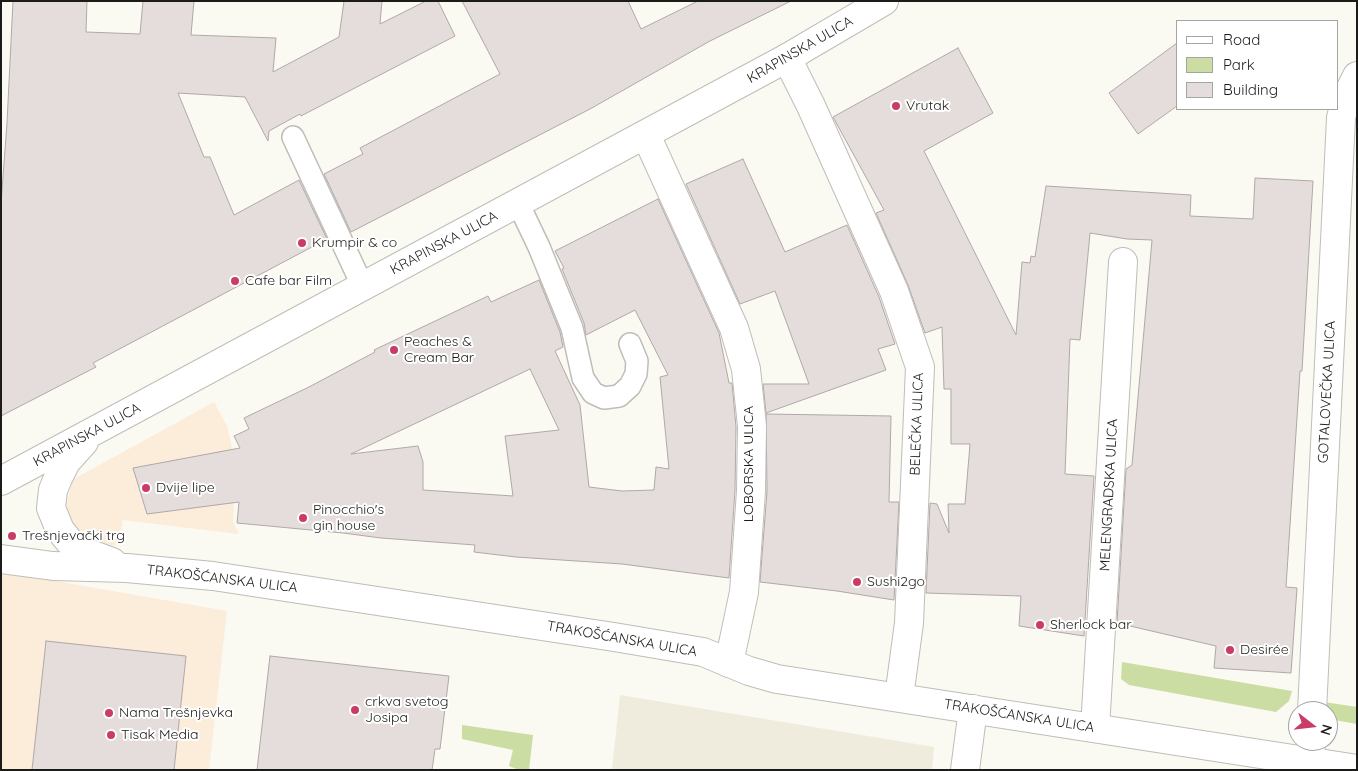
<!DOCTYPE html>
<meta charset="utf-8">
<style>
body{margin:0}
#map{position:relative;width:1358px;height:771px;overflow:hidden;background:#faf9f2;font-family:Quicksand,sans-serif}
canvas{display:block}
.frame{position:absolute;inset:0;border:2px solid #1b1b19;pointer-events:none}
.legend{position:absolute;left:1176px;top:20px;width:162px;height:90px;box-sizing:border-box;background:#fff;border:1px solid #a4a4a3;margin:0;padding:6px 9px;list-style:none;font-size:15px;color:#1b1b19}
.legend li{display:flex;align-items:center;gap:10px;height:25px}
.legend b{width:25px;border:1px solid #a4a4a3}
.north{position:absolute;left:1288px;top:701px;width:50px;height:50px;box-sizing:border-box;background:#fff;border:1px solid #a4a4a3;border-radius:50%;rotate:106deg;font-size:14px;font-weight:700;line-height:20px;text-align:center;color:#1b1b19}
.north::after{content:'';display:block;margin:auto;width:18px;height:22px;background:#ca3c66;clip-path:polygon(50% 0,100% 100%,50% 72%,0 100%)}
</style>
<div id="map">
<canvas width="1358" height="771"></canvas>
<div class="frame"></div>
<ul class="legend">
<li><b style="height:6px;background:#fff"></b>Road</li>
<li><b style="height:14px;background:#cbdda3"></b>Park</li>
<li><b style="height:14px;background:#e5dddb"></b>Building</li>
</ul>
<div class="north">N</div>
</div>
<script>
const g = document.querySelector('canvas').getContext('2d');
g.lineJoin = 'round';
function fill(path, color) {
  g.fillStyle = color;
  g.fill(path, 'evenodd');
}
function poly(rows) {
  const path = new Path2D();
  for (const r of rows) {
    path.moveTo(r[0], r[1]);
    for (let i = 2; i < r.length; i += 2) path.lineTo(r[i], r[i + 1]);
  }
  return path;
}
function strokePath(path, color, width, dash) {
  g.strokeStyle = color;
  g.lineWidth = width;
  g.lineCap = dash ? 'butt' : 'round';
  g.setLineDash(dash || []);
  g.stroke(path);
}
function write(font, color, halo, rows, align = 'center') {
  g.font = font + ' Quicksand,sans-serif';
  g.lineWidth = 4;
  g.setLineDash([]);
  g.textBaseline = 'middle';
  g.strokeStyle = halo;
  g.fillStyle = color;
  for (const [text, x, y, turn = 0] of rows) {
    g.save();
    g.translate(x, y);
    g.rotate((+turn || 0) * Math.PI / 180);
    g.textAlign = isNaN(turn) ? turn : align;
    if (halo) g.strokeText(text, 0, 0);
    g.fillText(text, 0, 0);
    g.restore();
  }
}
const commercial = poly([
 [214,402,227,426,236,466,233,522,239,534,123,520,119,543,114,546,97,545,78,535,67,515,67,504,70,489,74,479],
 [1,573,32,577,227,611,209,770,1,770]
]);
const built = poly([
 [620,695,934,747,932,770,612,770]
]);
const green = poly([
 [1122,662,1292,691,1289,701,1276,712,1129,685,1121,679],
 [1324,702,1357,707,1357,724,1329,719,1328,711,1324,711],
 [462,725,533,735,529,770,519,770,509,766,513,750,462,739]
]);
const building = poly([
 [13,1,87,1,86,32,140,34,143,1,194,1,191,35,276,38,273,72,339,37,344,1,382,1,380,24,426,1,438,1,455,36,301,116,300,114,269,131,268,141,245,97,178,93,204,157,210,157,234,215,299,180,327,239,93,363,96,367,1,416,1,204,7,123,13,1],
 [462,1,628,1,641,29,698,1,791,1,710,41,590,109,351,232,324,174,363,154,360,148,500,74,462,1],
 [1177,43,1177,106,1138,134,1109,93,1177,43],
 [958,48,993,113,924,151,1016,335,1022,262,1030,263,1031,256,1035,257,1046,186,1191,195,1190,216,1253,219,1255,178,1313,181,1302,371,1300,371,1286,587,1297,588,1291,673,1214,668,1216,646,1117,623,1126,469,1132,465,1152,240,1127,239,1090,233,1080,340,1070,339,1065,474,1094,476,1084,636,1019,626,1021,596,926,593,930,503,937,504,949,533,948,504,965,504,970,444,951,444,951,389,944,389,942,327,925,333,908,285,876,213,884,210,833,117,958,48],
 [743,159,785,252,847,225,879,297,895,344,878,349,886,370,766,413,763,384,809,384,775,291,740,304,686,184,743,159],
 [658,199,719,333,729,383,732,383,736,427,735,490,729,578,622,564,516,557,474,552,475,545,381,538,343,533,237,523,239,502,147,514,133,468,240,448,234,436,249,429,244,418,309,387,375,352,374,350,488,296,491,302,539,280,560,332,563,347,555,351,580,405,589,487,622,491,654,490,656,467,669,469,660,377,668,375,635,310,586,335,584,323,562,269,564,268,555,251,658,199],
 [530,369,559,430,505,436,513,496,423,490,423,462,418,446,351,454,530,369],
 [766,414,891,416,889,502,899,502,894,600,837,591,760,582,767,491,766,414],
 [46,641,186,656,174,770,32,770,46,641],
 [270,656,449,676,440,749,435,749,432,770,257,770,270,656]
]);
const lane = poly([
 [293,137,363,287],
 [518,203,539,247,572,328,583,378,593,393,604,398,619,396,630,386,636,374,637,361,630,344]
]);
const street = poly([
 [787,58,811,106,894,291,920,367,909,623,899,697],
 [646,135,734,328,746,369,752,426,751,491,744,592,729,663],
 [1312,711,1341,118,1346,98,1357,76],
 [1095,728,1123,262],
 [1310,762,1311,741],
 [965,770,973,709]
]);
const secondary = poly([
 [84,442,66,462,58,478,53,490,51,508,60,530,69,541,80,550,112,562],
 [1,481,787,58,884,1],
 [1,559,53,566,127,568,213,576,614,637,703,652,749,671,777,679,1357,769]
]);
const markers = [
 [896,106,5,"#ca3c66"],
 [302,243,5,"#ca3c66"],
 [235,281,5,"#ca3c66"],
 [394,350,5,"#ca3c66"],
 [146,488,5,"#ca3c66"],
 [303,518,5,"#ca3c66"],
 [12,536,5,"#ca3c66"],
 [857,582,5,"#ca3c66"],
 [1040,625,5,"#ca3c66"],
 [1230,650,5,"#ca3c66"],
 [355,710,5,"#ca3c66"],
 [109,713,5,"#ca3c66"],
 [111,735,5,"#ca3c66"]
];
const streetNames = [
 ["KRAPINSKA ULICA",800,50,-30],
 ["KRAPINSKA ULICA",444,243,-28],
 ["GOTALOVEČKA ULICA",1327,392,-87],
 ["BELEČKA ULICA",917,424,-88],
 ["KRAPINSKA ULICA",87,435,-28],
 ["LOBORSKA ULICA",749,464,-90],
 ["MELENGRADSKA ULICA",1109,495,-87],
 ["TRAKOŠĆANSKA ULICA",222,579,7],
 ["TRAKOŠĆANSKA ULICA",622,639,10],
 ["TRAKOŠĆANSKA ULICA",1019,716,9]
];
const poiNames = [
 ["Vrutak",906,106],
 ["Krumpir & co",312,243],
 ["Cafe bar Film",245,281],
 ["Peaches &",404,342],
 ["Cream Bar",404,358],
 ["Dvije lipe",156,488],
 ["Pinocchio's",313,510],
 ["gin house",313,526],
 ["Trešnjevački trg",22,536],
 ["Sushi2go",867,582],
 ["Sherlock bar",1050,625],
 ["Desirée",1240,650],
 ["crkva svetog",365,702],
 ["Josipa",365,718],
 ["Nama Trešnjevka",119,713],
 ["Tisak Media",121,735]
];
fill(commercial, '#fcecda');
fill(built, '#efecde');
fill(green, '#cbdda3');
fill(building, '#e5dddb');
strokePath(building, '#b0a8a7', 1);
strokePath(lane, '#bfbdb7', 24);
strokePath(street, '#bfbdb7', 30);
strokePath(secondary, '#bfbdb7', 30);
strokePath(lane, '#fff', 21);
strokePath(street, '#fff', 28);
strokePath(secondary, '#fff', 28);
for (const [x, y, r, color] of markers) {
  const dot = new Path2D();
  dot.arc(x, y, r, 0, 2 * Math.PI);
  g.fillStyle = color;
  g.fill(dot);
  strokePath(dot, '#fff', 2);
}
write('14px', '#1b1b19', '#fff', streetNames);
write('14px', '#1b1b19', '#fff', poiNames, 'left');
</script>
